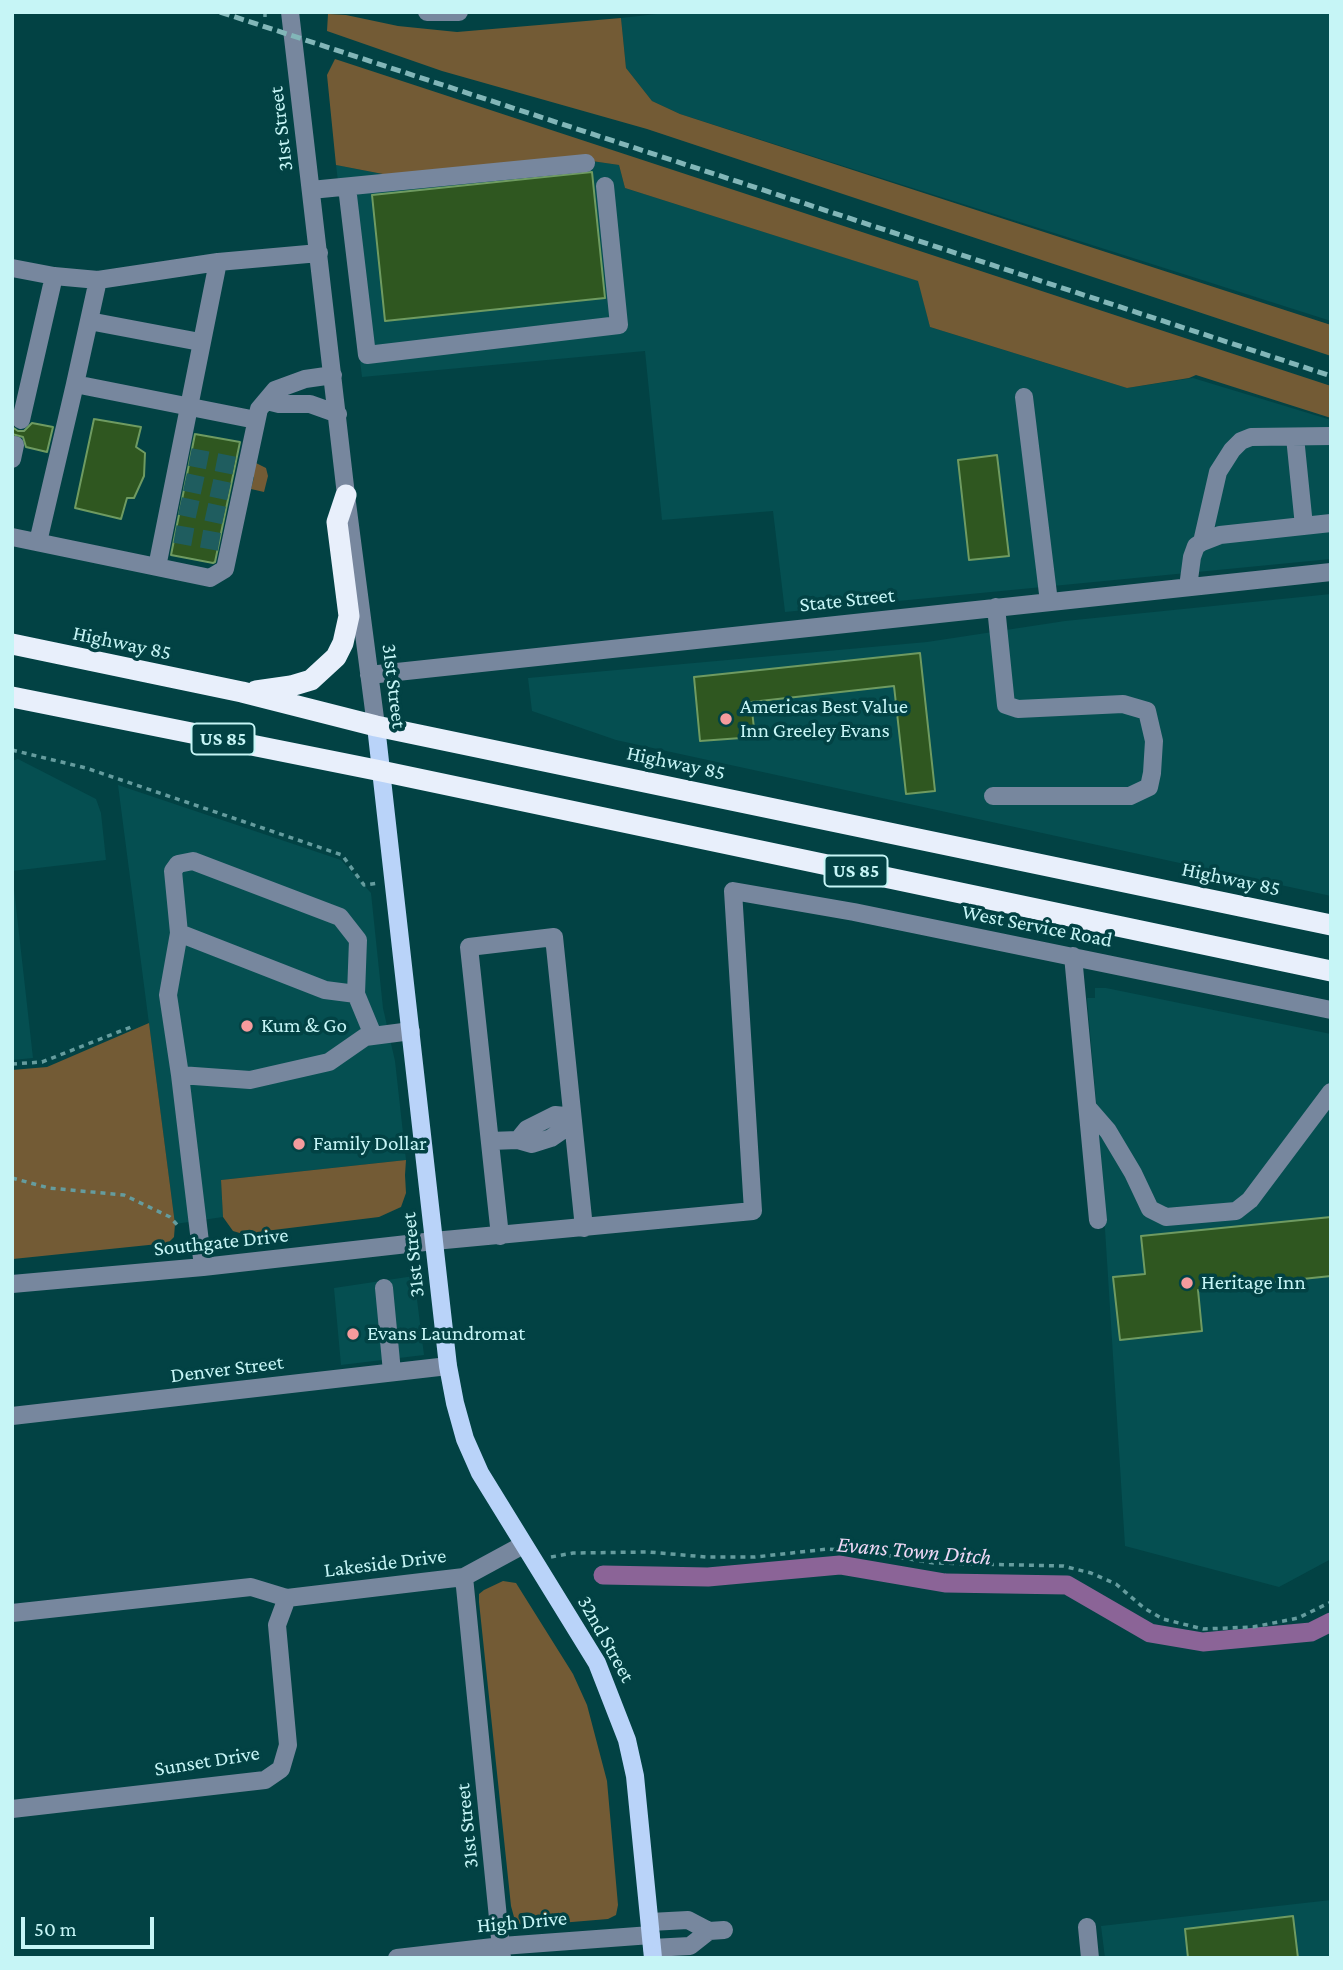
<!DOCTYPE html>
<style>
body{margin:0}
#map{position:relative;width:1343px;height:1970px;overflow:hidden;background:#024244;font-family:"Crimson Pro",serif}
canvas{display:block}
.frame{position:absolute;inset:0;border:14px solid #c6f5f6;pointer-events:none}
.scale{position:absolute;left:21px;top:1917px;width:133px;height:32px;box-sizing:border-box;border:4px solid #c6f5f6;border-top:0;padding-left:9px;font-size:21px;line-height:24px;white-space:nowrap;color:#c6f5f6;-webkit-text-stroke:5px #024244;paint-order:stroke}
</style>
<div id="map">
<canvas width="1343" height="1970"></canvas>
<div class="frame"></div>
<div class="scale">50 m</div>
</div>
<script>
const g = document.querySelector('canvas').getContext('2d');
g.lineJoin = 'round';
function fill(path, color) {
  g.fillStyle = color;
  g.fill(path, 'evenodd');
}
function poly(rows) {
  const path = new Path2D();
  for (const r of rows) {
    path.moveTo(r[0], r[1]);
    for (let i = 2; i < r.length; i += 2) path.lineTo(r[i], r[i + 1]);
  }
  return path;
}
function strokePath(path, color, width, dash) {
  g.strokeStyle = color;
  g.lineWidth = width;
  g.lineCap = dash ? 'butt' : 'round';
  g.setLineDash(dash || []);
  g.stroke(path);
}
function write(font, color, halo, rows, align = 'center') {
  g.font = font + ' "Crimson Pro",serif';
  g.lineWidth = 7;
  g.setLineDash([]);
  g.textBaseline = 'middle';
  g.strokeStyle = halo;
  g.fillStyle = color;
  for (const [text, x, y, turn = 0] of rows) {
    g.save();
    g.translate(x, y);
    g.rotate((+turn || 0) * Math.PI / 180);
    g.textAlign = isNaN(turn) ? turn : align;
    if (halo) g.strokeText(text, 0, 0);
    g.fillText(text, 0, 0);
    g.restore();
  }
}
const built = poly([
 [674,12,1331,12,1331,321,680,114,652,101,626,68,621,18],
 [578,159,619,165,625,188,919,281,930,327,1127,388,1193,378,1331,420,1331,559,785,612,773,511,662,520,645,351,362,377,336,165,388,175],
 [1331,594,1331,896,616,740,532,711,528,678,927,642,1065,621],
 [18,759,96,799,101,813,106,860,12,871,33,1058,12,1060,12,761],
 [118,785,341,860,371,893,383,1008,395,1061,406,1160,221,1180,223,1217,175,1224],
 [1095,988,1106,988,1331,1034,1331,1559,1279,1587,1125,1546,1099,1134,1087,998,1095,998],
 [414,1276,424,1355,341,1365,334,1288],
 [1331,1900,1331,1958,1105,1958,1101,1926]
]);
const green = poly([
 [328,14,346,15,398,26,457,32,621,18,626,68,652,101,680,114,1331,325,1331,356,647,129,442,71,327,31],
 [335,59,1331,386,1331,418,1196,375,1189,378,1127,388,930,327,918,281,625,188,619,165,578,159,388,175,336,165,327,75],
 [252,461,266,468,268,476,264,492,251,489,254,477,246,475],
 [149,1023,175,1224,174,1237,168,1243,13,1259,12,1070,47,1067],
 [406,1160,405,1175,406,1193,401,1207,379,1217,257,1232,253,1237,233,1231,223,1217,221,1180],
 [503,1581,516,1583,573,1674,587,1705,607,1781,618,1905,616,1915,608,1919,524,1926,518,1923,514,1917,511,1906,479,1602,479,1594,484,1590]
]);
const canal = poly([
 [603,1575,708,1577,840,1565,945,1583,1067,1585,1150,1633,1203,1642,1311,1632,1331,1622]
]);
const building = poly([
 [592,172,605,298,385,321,372,195,592,172],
 [94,419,141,427,136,447,145,453,144,476,134,498,127,498,121,519,75,508,94,419],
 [32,423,53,427,47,452,26,447,23,437,12,434,12,427,18,431,24,431,32,423],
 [195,434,240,442,215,562,213,563,171,555,195,434],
 [997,455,1009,556,969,560,958,460,997,455],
 [920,653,935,791,906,794,894,686,751,702,755,737,700,741,694,677,920,653],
 [1331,1217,1331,1276,1198,1290,1202,1331,1120,1340,1113,1277,1145,1274,1141,1236,1331,1217],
 [1293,1916,1298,1958,1188,1958,1185,1929,1293,1916]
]);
const minorTunnel = poly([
 [190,457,236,466],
 [185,482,231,492],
 [180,506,226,516],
 [175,534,220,542]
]);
const path = poly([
 [265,12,265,20],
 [12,750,86,768,342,855,364,885,379,883],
 [12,1064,42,1062,131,1027],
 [12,1178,49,1188,124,1195,170,1217,180,1228],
 [551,1557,573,1553,649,1552,706,1557,755,1557,828,1549,866,1552,934,1563,1063,1566,1091,1573,1116,1584,1144,1608,1163,1619,1203,1629,1253,1627,1298,1618,1331,1602]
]);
const minor = poly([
 [290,12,346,495,376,726],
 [427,12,459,12],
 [347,187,367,355,619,325,605,186],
 [311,190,586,163],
 [12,268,54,276,98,280,218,262,319,253],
 [98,280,75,384,256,420],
 [89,321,200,342],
 [1024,397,1049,602],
 [267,401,279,404,310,404,338,414],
 [21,420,54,276],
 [1295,437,1304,526],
 [12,459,15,445],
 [12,537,210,578,225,569,259,409,275,390,305,379,333,375],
 [38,542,75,384],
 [1202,542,1218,472,1232,450,1241,441,1251,437,1331,436],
 [157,567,218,262],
 [1188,587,1192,557,1196,546,1202,542,1220,535,1331,523],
 [369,675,1331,572],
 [993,796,1130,796,1149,787,1152,773,1154,741,1147,711,1123,704,1018,709,1006,705,996,607],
 [179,933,325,990,356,994],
 [1073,956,1098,1220],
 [373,1035,356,994,358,940,340,917,193,861,178,864,173,871,179,933,168,995,180,1075,250,1080,329,1062,365,1037,411,1031],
 [180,1075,203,1267],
 [1088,1108,1108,1131,1133,1173,1150,1209,1166,1217,1236,1211,1250,1200,1331,1092],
 [518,1140,532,1144,551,1138,564,1129,565,1116],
 [490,1141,518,1140,527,1129,555,1115,565,1116,572,1113],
 [500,1236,469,947,554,937,584,1228],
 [12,1284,203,1267,434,1241,753,1211,733,891,854,912,1331,1010],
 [384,1288,392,1372],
 [12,1416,448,1366],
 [464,1577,502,1958],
 [287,1598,464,1577,523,1545],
 [12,1613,251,1587,287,1598,277,1625,288,1745,281,1769,265,1780,12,1809],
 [650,1922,688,1920,709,1931,724,1930],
 [1087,1927,1090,1958],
 [652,1948,690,1946,709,1931],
 [397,1958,502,1946,651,1935]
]);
const major = poly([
 [376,726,448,1366,455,1403,465,1439,480,1473,597,1663,627,1740,635,1776,653,1958]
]);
const highway = poly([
 [12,644,242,692,376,726,1331,925],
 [256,691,291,686,311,680,336,657,343,643,349,616,337,522,346,495],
 [12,697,381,771,1331,971]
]);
const rail = poly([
 [220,12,1331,376]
]);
const markers = [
 [726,719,7,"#f59b9d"],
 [247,1026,7,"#f59b9d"],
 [299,1144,7,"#f59b9d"],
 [1187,1283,7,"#f59b9d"],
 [353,1334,7,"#f59b9d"]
];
const shields = [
 [223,739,63],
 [856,871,63]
];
const shieldNames = [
 ["US 85",223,739],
 ["US 85",856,871]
];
const streetNames = [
 ["31st Street",281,129,-97],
 ["State Street",847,600,-6],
 ["Highway 85",122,643,12],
 ["31st Street",394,686,83],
 ["Highway 85",676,763,12],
 ["Highway 85",1231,879,12],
 ["West Service Road",1037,926,11],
 ["Southgate Drive",221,1242,-6],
 ["31st Street",413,1255,-96],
 ["Denver Street",227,1369,-7],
 ["Lakeside Drive",385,1563,-7],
 ["32nd Street",606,1639,61],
 ["Sunset Drive",207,1761,-9],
 ["31st Street",467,1826,-96],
 ["High Drive",522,1922,-5]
];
const poiNames = [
 ["Americas Best Value",740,707],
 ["Inn Greeley Evans",740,731],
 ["Kum & Go",261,1026],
 ["Family Dollar",313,1144],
 ["Heritage Inn",1201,1283],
 ["Evans Laundromat",367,1334]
];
const waterNames = [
 ["Evans Town Ditch",914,1551,5]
];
fill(built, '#054f51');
fill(green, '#735b35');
strokePath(canal, '#8b6497', 19);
fill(building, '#2f5720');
strokePath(building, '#6f9b61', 2);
strokePath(minorTunnel, '#1f5d5f', 18, [18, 9]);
strokePath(path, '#659c9e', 3.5, [5, 5]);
strokePath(minor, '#77879e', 18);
strokePath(major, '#b9d3f9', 18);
strokePath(highway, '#e8effb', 21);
strokePath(rail, '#82b6b8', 5, [10, 5]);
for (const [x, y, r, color] of markers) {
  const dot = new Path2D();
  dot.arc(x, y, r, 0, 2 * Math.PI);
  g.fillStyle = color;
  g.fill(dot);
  strokePath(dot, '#024244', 2.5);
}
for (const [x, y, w] of shields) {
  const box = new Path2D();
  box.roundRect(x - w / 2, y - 15.5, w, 31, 5);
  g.fillStyle = '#024244';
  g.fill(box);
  strokePath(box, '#c6f5f6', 2);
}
write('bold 19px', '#c6f5f6', null, shieldNames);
write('21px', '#c6f5f6', '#024244', streetNames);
write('21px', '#c6f5f6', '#024244', poiNames, 'left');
write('italic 23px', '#eed7f5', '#024244', waterNames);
</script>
